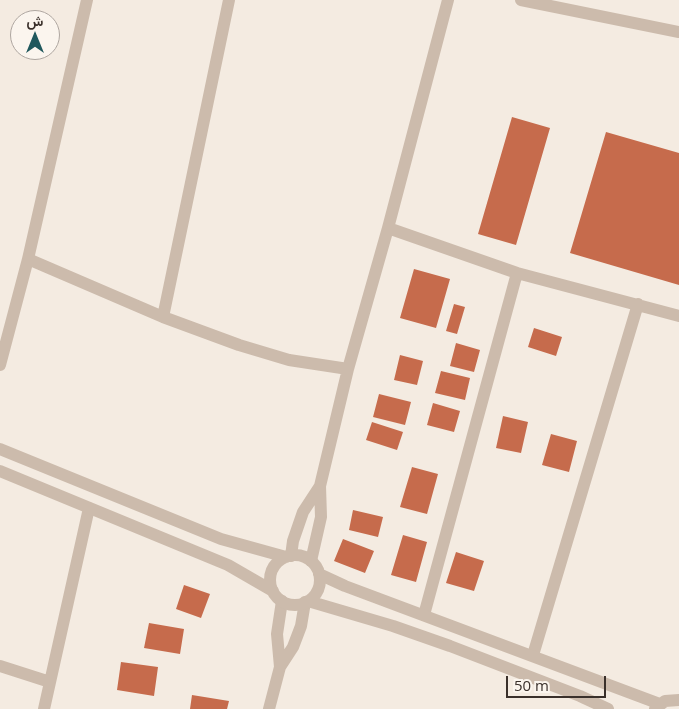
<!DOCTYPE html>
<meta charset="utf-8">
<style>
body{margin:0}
#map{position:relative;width:679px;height:709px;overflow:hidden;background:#f4ebe1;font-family:"Open Sans",Vazirmatn,sans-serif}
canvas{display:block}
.north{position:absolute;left:10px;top:10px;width:50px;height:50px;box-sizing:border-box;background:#fbf5ee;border:1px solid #aea6a0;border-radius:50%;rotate:0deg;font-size:14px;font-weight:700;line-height:20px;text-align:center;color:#3a302b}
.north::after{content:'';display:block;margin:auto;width:18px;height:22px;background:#20585d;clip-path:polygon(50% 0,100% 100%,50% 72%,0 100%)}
.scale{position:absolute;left:506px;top:676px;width:100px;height:22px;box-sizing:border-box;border:2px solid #3a302b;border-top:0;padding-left:6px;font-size:15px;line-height:18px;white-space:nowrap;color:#3a302b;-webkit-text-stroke:4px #fbf5ee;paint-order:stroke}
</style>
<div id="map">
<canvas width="679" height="709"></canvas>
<div class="north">ش</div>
<div class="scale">50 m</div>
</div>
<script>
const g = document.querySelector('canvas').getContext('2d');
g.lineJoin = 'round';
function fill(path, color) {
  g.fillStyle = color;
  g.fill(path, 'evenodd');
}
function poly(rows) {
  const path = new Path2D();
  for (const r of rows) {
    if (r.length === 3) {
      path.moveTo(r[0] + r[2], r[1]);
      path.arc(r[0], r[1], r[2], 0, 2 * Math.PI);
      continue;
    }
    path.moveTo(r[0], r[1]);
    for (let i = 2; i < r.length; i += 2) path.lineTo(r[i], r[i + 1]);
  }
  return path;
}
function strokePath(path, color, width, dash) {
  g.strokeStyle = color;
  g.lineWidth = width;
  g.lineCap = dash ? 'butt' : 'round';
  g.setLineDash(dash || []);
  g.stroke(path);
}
const building = poly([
 [512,117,550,128,516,245,478,234],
 [606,132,679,153,679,285,570,253],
 [414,269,450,279,436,328,400,318],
 [454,304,465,307,457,334,446,331],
 [534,328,562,337,556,356,528,347],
 [456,343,480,350,474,372,450,366],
 [400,355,423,361,417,385,394,380],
 [441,371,470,378,465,400,435,393],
 [379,394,411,402,405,425,373,417],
 [433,403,460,411,454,432,427,425],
 [503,416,528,422,521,453,496,448],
 [372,422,403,432,397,450,366,440],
 [551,434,577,441,569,472,542,465],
 [412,467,438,474,427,514,400,507],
 [353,510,383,517,378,537,349,530],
 [403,535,427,542,416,582,391,575],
 [343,539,374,551,365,573,334,561],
 [456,552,484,561,474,591,446,583],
 [184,585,210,594,201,618,176,609],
 [149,623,184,629,180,654,144,648],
 [121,662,158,667,154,696,117,690],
 [192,695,229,701,227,709,190,709]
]);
const minor = poly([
 [87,0,28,259,163,317,239,345,289,360,348,369],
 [521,0,679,32],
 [388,228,517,273,679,316],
 [163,317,229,0],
 [0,365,28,259],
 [291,556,293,541,303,512,320,486],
 [311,561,321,517,320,486,348,369,388,228,448,0],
 [424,615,517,273],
 [533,655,638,304],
 [0,666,50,682],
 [280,667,277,634,282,601],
 [44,709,89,508],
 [269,709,280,667,293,647,301,626,305,602]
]);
const tertiary = poly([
 [0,449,221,539,286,557],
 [0,471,228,565,273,591],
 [295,580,25],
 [319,574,345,586,660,704],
 [308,601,393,626,450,646,580,696,608,709],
 [655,709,665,701,679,700]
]);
fill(building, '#c66b4c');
strokePath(minor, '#ccbbac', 12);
strokePath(tertiary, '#ccbbac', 12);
</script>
